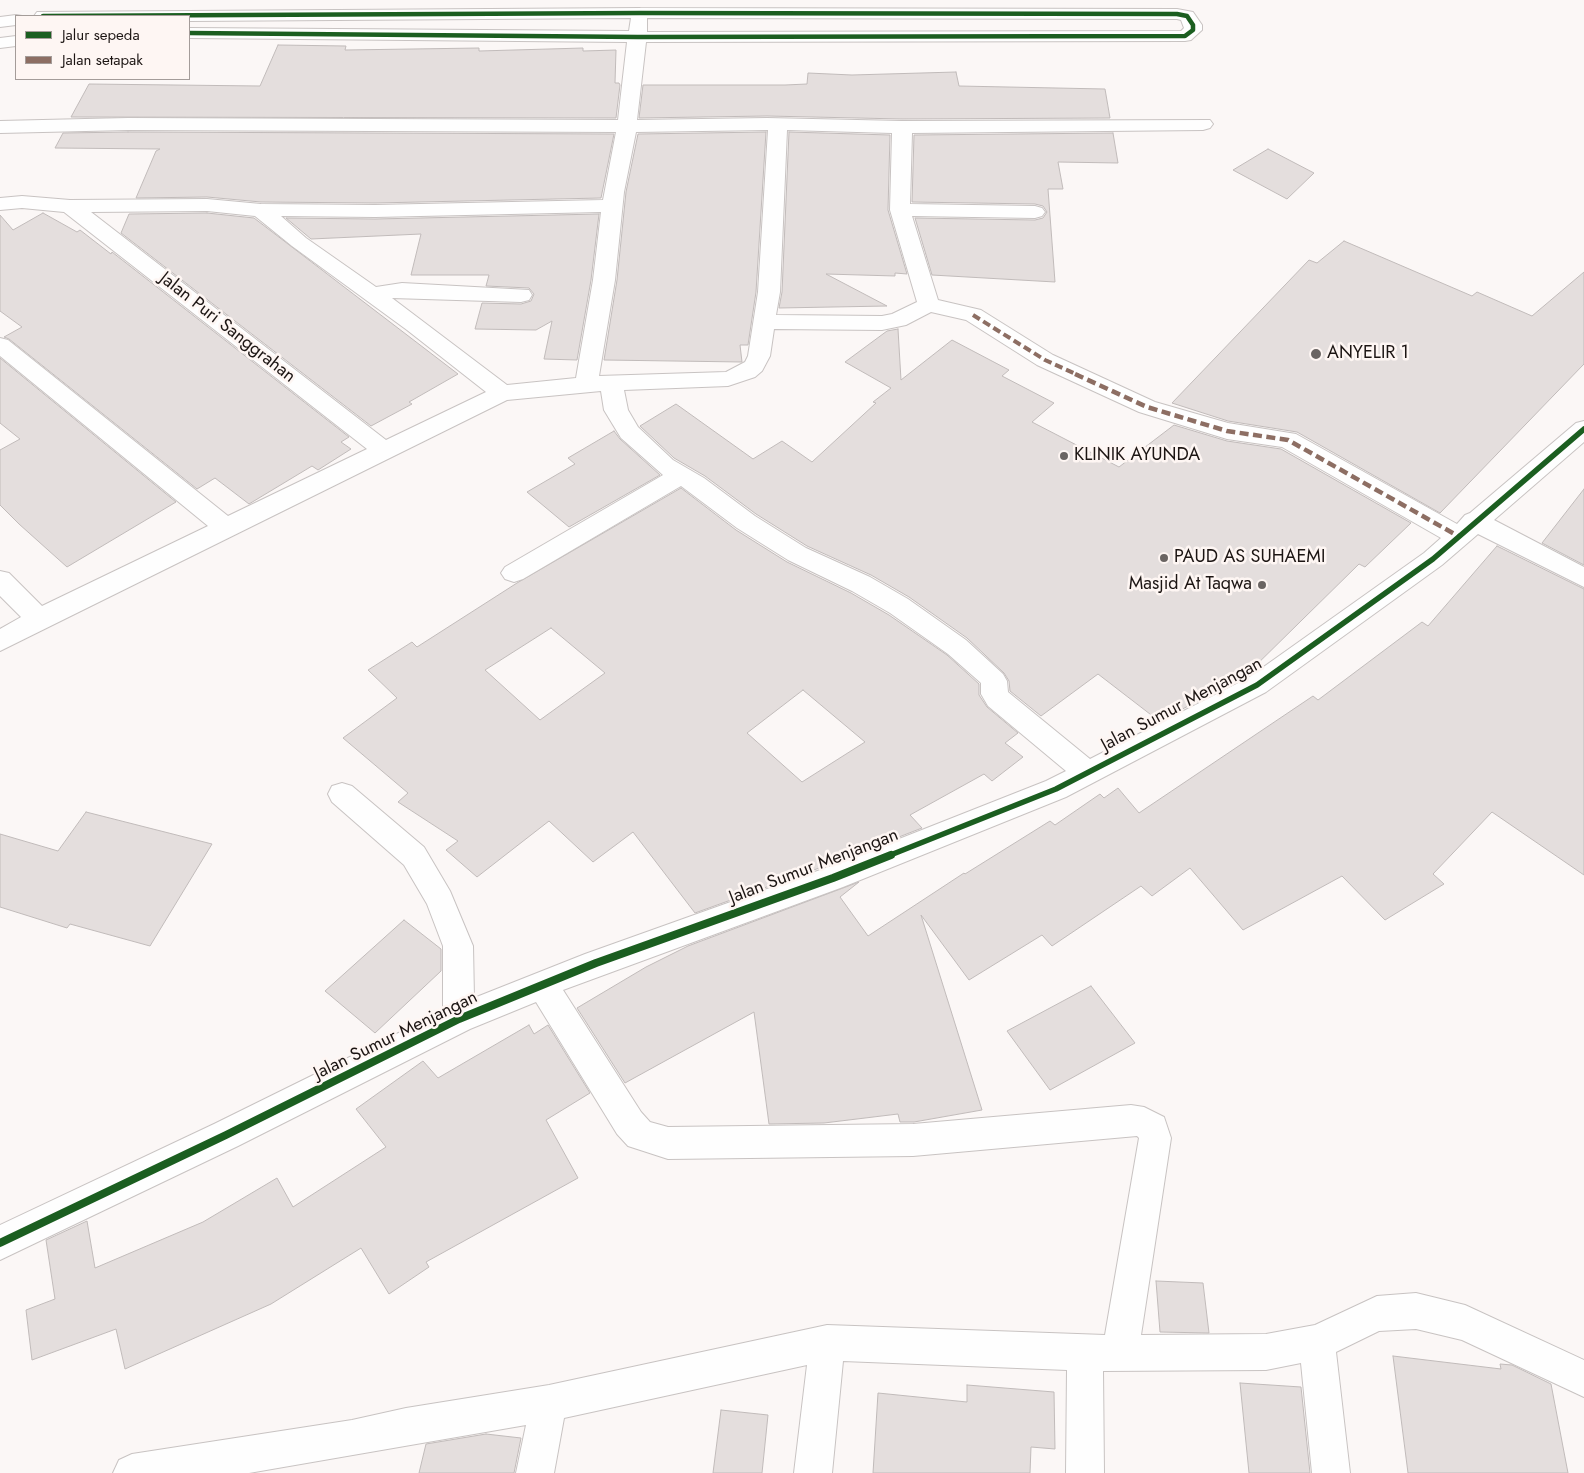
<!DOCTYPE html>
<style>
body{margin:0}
#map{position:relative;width:1584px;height:1473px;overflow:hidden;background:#fbf7f6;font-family:Jost,sans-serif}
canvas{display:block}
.legend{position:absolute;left:15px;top:15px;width:175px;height:65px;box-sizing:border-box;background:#fef6f3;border:1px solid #a49c99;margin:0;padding:6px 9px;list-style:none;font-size:15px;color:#1c1513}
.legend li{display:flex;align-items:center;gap:10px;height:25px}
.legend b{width:25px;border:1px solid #a49c99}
</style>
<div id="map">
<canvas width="1584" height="1473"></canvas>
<ul class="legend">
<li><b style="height:6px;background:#1b5e20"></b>Jalur sepeda</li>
<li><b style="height:6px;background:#8d6e63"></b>Jalan setapak</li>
</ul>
</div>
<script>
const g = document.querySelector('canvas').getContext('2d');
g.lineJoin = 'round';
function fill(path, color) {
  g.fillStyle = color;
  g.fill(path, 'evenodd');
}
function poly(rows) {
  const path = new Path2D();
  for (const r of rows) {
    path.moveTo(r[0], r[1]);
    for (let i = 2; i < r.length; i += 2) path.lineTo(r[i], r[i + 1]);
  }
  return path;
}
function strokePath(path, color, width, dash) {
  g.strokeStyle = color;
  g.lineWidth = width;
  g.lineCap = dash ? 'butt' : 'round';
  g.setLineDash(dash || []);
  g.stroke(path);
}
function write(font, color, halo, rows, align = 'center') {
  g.font = font + ' Jost,sans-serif';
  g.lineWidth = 5;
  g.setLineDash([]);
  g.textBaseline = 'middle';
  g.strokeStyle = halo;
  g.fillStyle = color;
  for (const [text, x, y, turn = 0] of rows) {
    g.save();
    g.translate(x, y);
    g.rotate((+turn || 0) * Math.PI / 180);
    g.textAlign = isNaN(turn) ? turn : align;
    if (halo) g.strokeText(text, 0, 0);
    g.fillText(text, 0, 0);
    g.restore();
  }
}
const building = poly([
 [278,45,346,46,345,50,479,48,479,51,583,48,583,51,616,50,615,83,619,83,620,85,616,118,71,117,89,84,260,86,278,45],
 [956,72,959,86,1105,89,1110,118,902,119,767,116,639,118,643,85,785,85,807,84,808,73,852,75,956,72],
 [128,132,614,134,601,198,375,203,261,202,207,197,136,198,156,151,160,149,55,148,63,133,128,132],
 [766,132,756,292,748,345,740,345,742,362,604,360,617,280,626,192,638,134,766,132],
 [789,132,890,135,888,210,907,274,895,273,895,276,826,274,887,306,779,308,782,292,789,132],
 [1113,133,1118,163,1058,162,1063,189,1048,189,1055,282,932,275,915,218,1035,220,1043,218,1047,212,1043,206,1035,204,912,202,914,135,1113,133],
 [1268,149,1314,173,1287,199,1233,170,1268,149],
 [43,213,77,232,80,230,111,254,112,252,349,437,341,442,351,449,318,470,312,466,249,504,215,478,197,489,9,339,4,337,22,327,0,311,0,215,13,230,43,213],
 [207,213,254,218,458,374,409,402,412,404,371,426,121,233,129,214,207,213],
 [599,214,591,280,577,360,544,359,552,321,536,330,475,329,482,303,521,304,531,301,534,294,529,288,486,286,489,275,411,275,421,234,311,239,286,218,375,219,599,214],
 [1344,241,1472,296,1477,292,1532,316,1584,272,1584,364,1440,513,1297,432,1228,421,1172,403,1309,260,1317,263,1344,241],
 [898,329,901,380,952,340,1009,370,1002,376,1054,403,1032,422,1119,467,1174,425,1227,441,1281,449,1411,523,1365,567,1359,564,1243,678,1159,721,1098,674,1041,716,1010,691,1009,681,1004,673,967,638,909,597,871,575,807,546,756,514,705,476,674,458,640,426,676,404,753,459,782,441,812,462,876,403,873,402,891,388,845,362,887,331,898,329],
 [0,358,176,502,67,567,19,524,0,505,0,450,20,439,0,423,0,358],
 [614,431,620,439,660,475,569,527,527,492,575,464,568,458,614,431],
 [681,488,736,530,787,562,851,593,889,615,947,655,979,684,979,695,987,707,1018,733,1005,743,1023,757,992,781,984,774,910,815,922,828,822,867,695,913,633,832,593,862,549,821,477,877,446,850,458,841,398,802,408,793,343,738,397,698,368,670,412,642,417,647,517,583,681,488],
 [551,628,605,673,540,720,485,670,551,628],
 [803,690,865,742,802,782,747,733,803,690],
 [1584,489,1584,565,1542,543,1584,489],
 [1497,546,1584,589,1584,875,1492,812,1433,874,1444,884,1385,920,1342,876,1243,930,1190,868,1152,896,1141,886,1052,946,1042,935,969,980,921,915,982,1110,914,1122,900,1122,898,1114,824,1123,769,1124,754,1012,625,1083,577,1008,646,967,688,946,859,882,840,897,868,936,964,873,965,874,1050,821,1055,825,1100,794,1104,798,1118,788,1139,813,1313,696,1318,700,1422,622,1428,626,1497,546],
 [86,812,212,844,150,946,70,924,67,928,0,907,0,834,58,851,86,812],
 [404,920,441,949,441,971,375,1033,325,991,404,920],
 [1091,986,1135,1043,1050,1090,1007,1031,1091,986],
 [529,1025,534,1034,548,1025,590,1093,546,1120,578,1178,426,1262,429,1267,389,1294,361,1248,271,1304,125,1369,116,1329,32,1360,26,1310,55,1299,46,1240,87,1221,95,1268,203,1222,277,1178,293,1207,386,1147,356,1109,423,1061,438,1078,529,1025],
 [1156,1281,1203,1283,1209,1333,1160,1332,1156,1281],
 [1393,1356,1501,1369,1500,1364,1512,1365,1551,1384,1568,1473,1408,1473,1393,1356],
 [1240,1383,1301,1387,1310,1473,1249,1473,1240,1383],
 [967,1385,1054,1392,1055,1449,1031,1447,1030,1473,873,1473,878,1393,967,1402,967,1385],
 [721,1410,768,1415,762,1473,713,1473,721,1410],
 [486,1434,521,1438,514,1473,419,1473,426,1444,486,1434]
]);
const street = poly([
 [640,8,1177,9,1193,12,1202,25,1202,30,1191,40,1185,41,646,42,637,120,767,118,902,121,1210,120,1213,124,1210,128,1203,130,912,133,910,204,1035,206,1042,208,1045,212,1042,216,1035,218,912,216,938,300,981,310,1053,355,1155,402,1228,423,1296,434,1457,524,1465,515,1470,513,1576,423,1584,421,1584,442,1494,520,1584,567,1584,587,1478,534,1442,565,1266,692,1066,797,843,887,563,990,641,1112,650,1122,668,1127,913,1124,1131,1105,1144,1107,1164,1117,1171,1138,1141,1335,1266,1334,1315,1325,1377,1296,1416,1293,1465,1305,1584,1360,1584,1397,1462,1340,1416,1329,1379,1331,1336,1352,1350,1473,1312,1473,1301,1363,1266,1370,1103,1371,1104,1473,1066,1473,1067,1370,843,1361,832,1473,794,1473,807,1365,564,1418,554,1473,516,1473,526,1425,249,1473,113,1473,119,1460,132,1454,352,1420,406,1408,549,1385,827,1325,1105,1335,1139,1138,1137,1136,913,1156,668,1159,628,1146,617,1134,536,1002,470,1029,238,1146,0,1260,0,1225,214,1124,443,1011,443,946,427,904,404,865,332,802,328,794,332,786,342,783,352,786,424,847,450,891,473,946,474,998,585,954,823,869,1046,781,1066,771,988,706,981,694,981,683,948,654,890,613,852,591,788,560,737,528,681,486,523,579,514,582,505,579,501,573,505,567,663,475,621,438,604,410,601,391,507,400,0,651,0,629,21,617,0,596,0,571,9,573,42,606,208,526,0,356,0,338,8,340,228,516,367,449,64,212,22,208,0,210,0,198,22,196,70,200,207,199,261,204,375,205,603,200,616,132,128,130,0,133,0,121,128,118,618,120,627,42,189,38,189,28,629,31,631,18,189,21,189,16,34,16,37,12,640,8],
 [647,18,1177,19,1181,20,1184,28,1181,31,647,32,647,18],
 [768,130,758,292,748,356,745,362,726,372,599,376,615,280,624,192,636,132,768,130],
 [787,130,892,133,890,210,917,302,892,314,882,316,776,315,780,292,787,130],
 [207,211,255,216,292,246,407,330,486,392,386,440,91,212,207,211],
 [601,212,593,280,576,378,507,385,392,298,521,302,529,300,532,295,529,290,402,283,376,287,306,238,281,216,375,217,601,212],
 [931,312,966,320,1037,365,1139,412,1227,439,1282,447,1441,538,1424,553,1248,678,1090,759,1008,692,1007,681,1003,674,966,640,908,599,870,577,806,548,755,516,704,478,673,460,638,427,628,410,624,390,728,386,755,377,762,371,770,356,774,329,882,330,906,325,931,312],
 [16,15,22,16,16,16,16,25,0,27,0,17,16,15],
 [16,36,16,46,0,48,0,38,16,36]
]);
const quietFar1 = poly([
 [973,315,1045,360,1078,375]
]);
const quiet = poly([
 [1075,374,1147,407,1227,431,1288,440,1458,536]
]);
const cyclewayFar2 = poly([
 [43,16,640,13,1177,14,1187,16,1193,25,1193,30,1185,36,638,37,189,33]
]);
const cyclewayFar1 = poly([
 [888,856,1056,789,1257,685,1433,559,1584,429]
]);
const cycleway = poly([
 [0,1243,226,1135,459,1019,596,963,833,878,891,855]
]);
const markers = [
 [1316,354,6,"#6a6462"],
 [1064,456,5,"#6a6462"],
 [1164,558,5,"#6a6462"],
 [1262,585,5,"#6a6462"]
];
const streetNames = [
 ["Jalan Puri Sanggrahan",227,328,38],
 ["Jalan Sumur Menjangan",1182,705,-28],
 ["Jalan Sumur Menjangan",814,867,-21],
 ["Jalan Sumur Menjangan",396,1036,-26]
];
const poiNames = [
 ["ANYELIR 1",1327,354],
 ["KLINIK AYUNDA",1074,456],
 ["PAUD AS SUHAEMI",1174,558],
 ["Masjid At Taqwa",1252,585,"right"]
];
fill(building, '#e4dedd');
strokePath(building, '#c1bbba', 1);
strokePath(street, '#c8c3c2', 2);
fill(street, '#fefefe');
strokePath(quietFar1, '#8d6e63', 4, [8, 4]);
strokePath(quiet, '#8d6e63', 4.5, [9, 4.5]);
strokePath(cyclewayFar2, '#1b5e20', 4.5);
strokePath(cyclewayFar1, '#1b5e20', 5.5);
strokePath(cycleway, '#1b5e20', 8);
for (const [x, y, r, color] of markers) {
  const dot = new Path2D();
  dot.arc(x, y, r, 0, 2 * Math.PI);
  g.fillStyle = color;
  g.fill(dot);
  strokePath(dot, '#fef6f3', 2);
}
write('18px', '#1c1513', '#fef6f3', streetNames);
write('18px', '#1c1513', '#fef6f3', poiNames, 'left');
</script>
